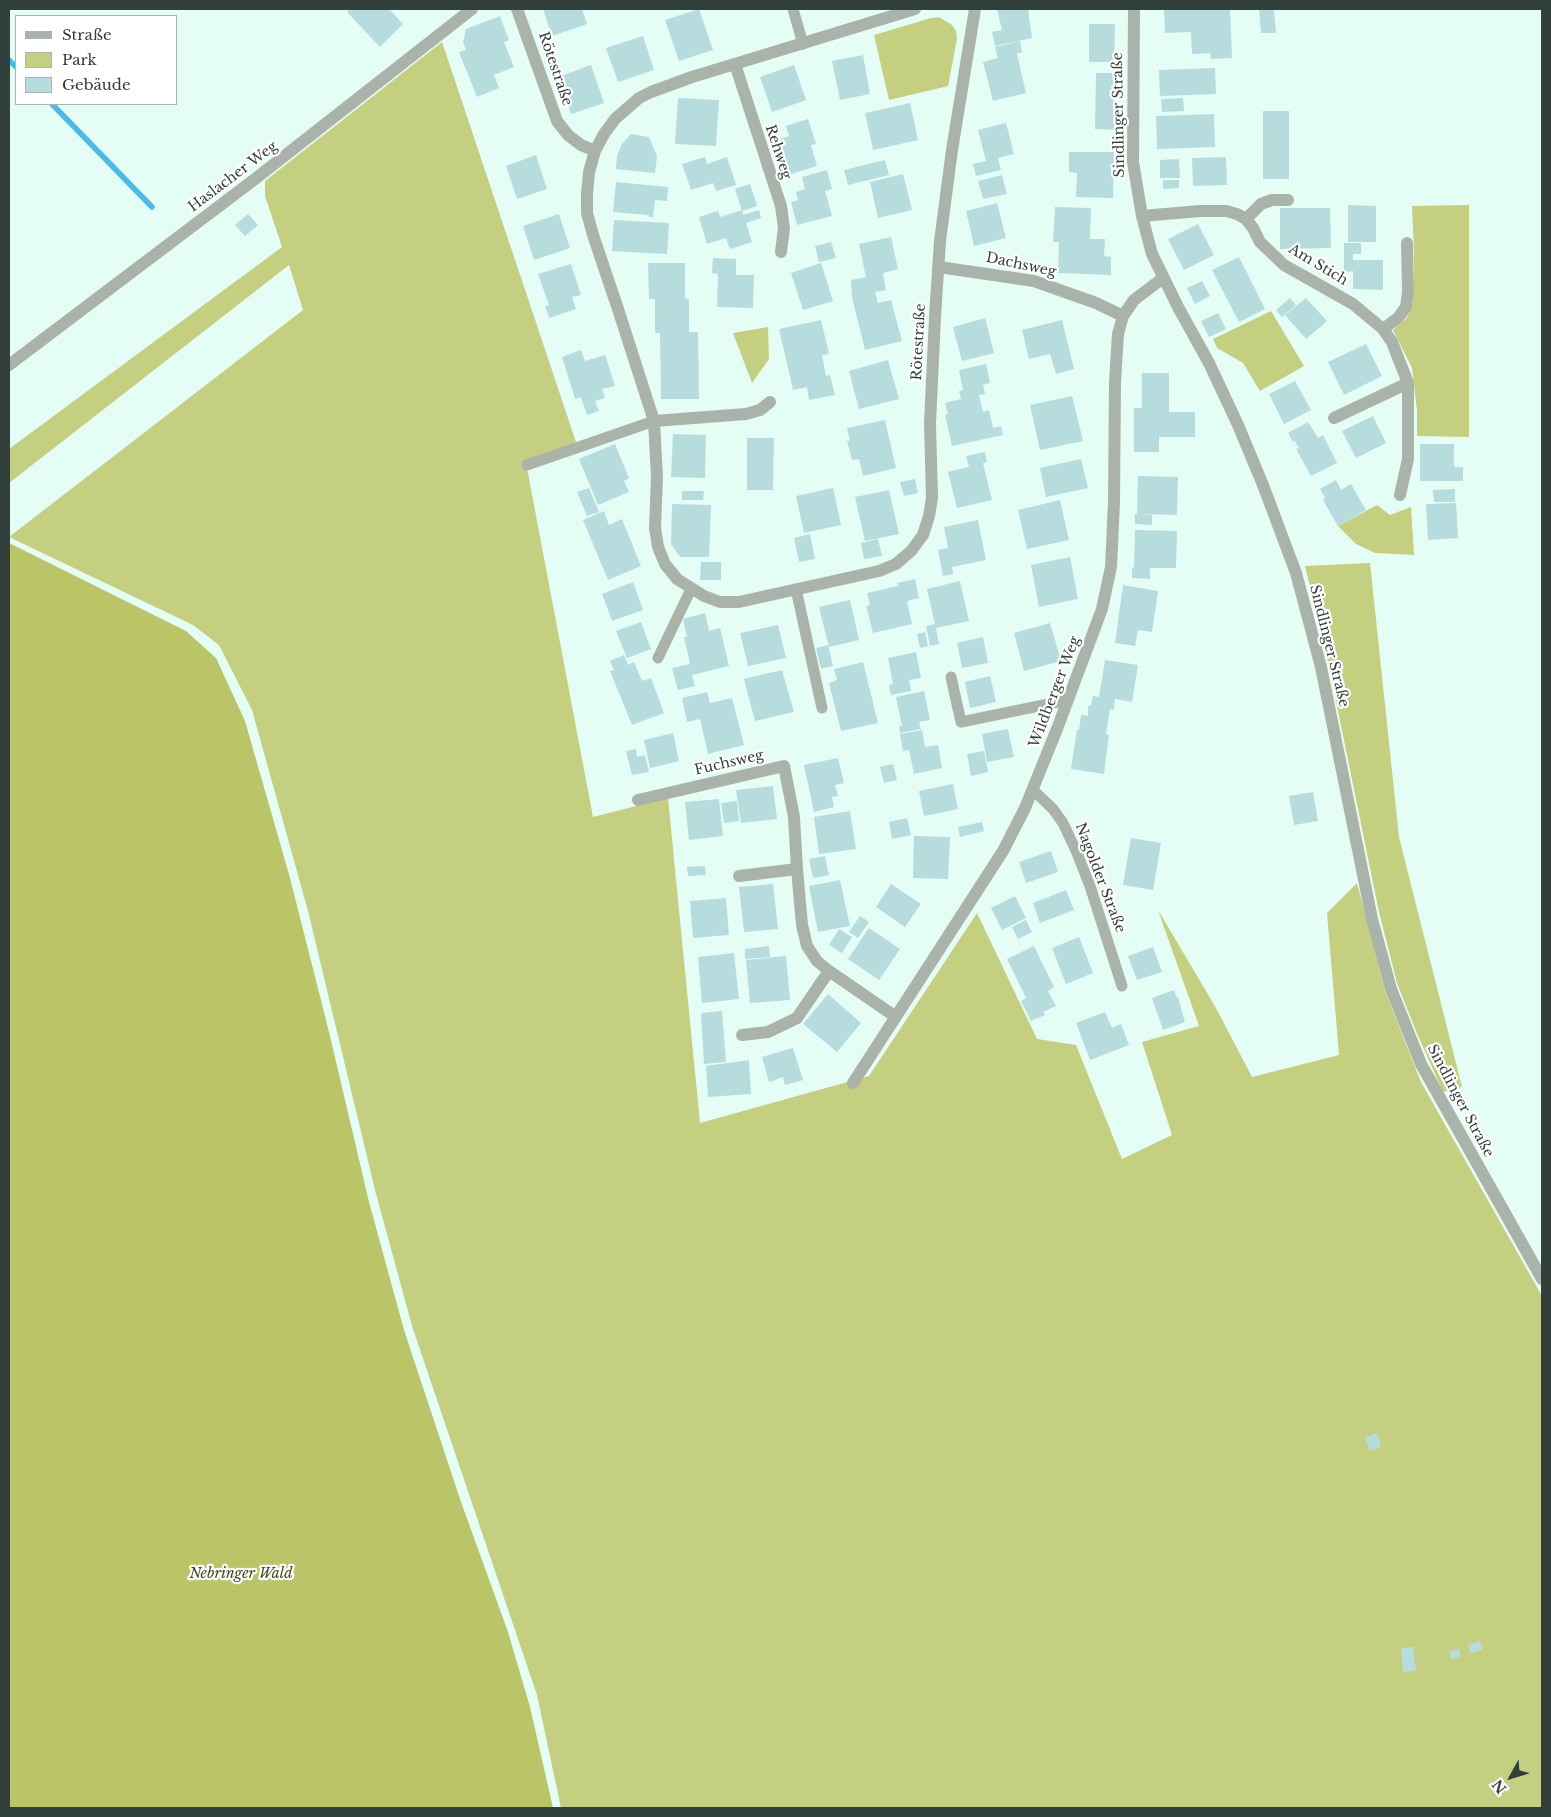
<!DOCTYPE html>
<meta charset="utf-8">
<style>
body{margin:0}
#map{position:relative;width:1551px;height:1817px;overflow:hidden;background:#e4fef5;font-family:"Libre Baskerville",serif}
canvas{display:block}
.frame{position:absolute;inset:0;border:10px solid #32403b;pointer-events:none}
.legend{position:absolute;left:15px;top:15px;width:162px;height:90px;box-sizing:border-box;background:#fff;border:1px solid #adb3b1;margin:0;padding:6px 9px;list-style:none;font-size:15px;color:#32403b}
.legend li{display:flex;align-items:center;gap:10px;height:25px}
.legend b{width:25px;border:1px solid #adb3b1}
.north{position:absolute;left:1486px;top:1752px;width:50px;height:50px;-webkit-text-stroke:4px #fff;paint-order:stroke;rotate:231deg;font-size:14px;font-weight:700;line-height:20px;text-align:center;color:#32403b}
.north::after{content:'';display:block;margin:auto;width:18px;height:22px;background:#32403b;clip-path:polygon(50% 0,100% 100%,50% 72%,0 100%)}
</style>
<div id="map">
<canvas width="1551" height="1817"></canvas>
<div class="frame"></div>
<ul class="legend">
<li><b style="height:6px;background:#aab3aa"></b>Straße</li>
<li><b style="height:14px;background:#c5cf80"></b>Park</li>
<li><b style="height:14px;background:#b7dcde"></b>Gebäude</li>
</ul>
<div class="north">N</div>
</div>
<script>
const g = document.querySelector('canvas').getContext('2d');
g.lineJoin = 'round';
function fill(path, color) {
  g.fillStyle = color;
  g.fill(path, 'evenodd');
}
function poly(rows) {
  const path = new Path2D();
  for (const r of rows) {
    path.moveTo(r[0], r[1]);
    for (let i = 2; i < r.length; i += 2) path.lineTo(r[i], r[i + 1]);
  }
  return path;
}
function strokePath(path, color, width, dash) {
  g.strokeStyle = color;
  g.lineWidth = width;
  g.lineCap = dash ? 'butt' : 'round';
  g.setLineDash(dash || []);
  g.stroke(path);
}
function write(font, color, halo, rows, align = 'center') {
  g.font = font + ' "Libre Baskerville",serif';
  g.lineWidth = 4.5;
  g.setLineDash([]);
  g.textBaseline = 'middle';
  g.strokeStyle = halo;
  g.fillStyle = color;
  for (const [text, x, y, turn = 0] of rows) {
    g.save();
    g.translate(x, y);
    g.rotate((+turn || 0) * Math.PI / 180);
    g.textAlign = isNaN(turn) ? turn : align;
    if (halo) g.strokeText(text, 0, 0);
    g.fillText(text, 0, 0);
    g.restore();
  }
}
const green = poly([
 [939,17,952,25,956,31,957,39,948,86,889,100,874,35,931,18],
 [442,42,576,442,527,468,593,817,668,798,700,1123,869,1076,977,913,1037,1039,1076,1045,1122,1159,1172,1135,1142,1042,1199,1026,1158,910,1216,1008,1252,1077,1339,1055,1327,913,1357,883,1385,991,1421,1082,1542,1296,1542,1808,561,1808,537,1695,412,1326,375,1190,308,911,252,710,219,645,193,625,9,537,303,310,289,265,9,483,9,449,282,247,265,196,265,181],
 [1469,205,1469,437,1417,436,1417,411,1412,368,1393,330,1406,319,1412,307,1414,291,1414,254,1412,206],
 [1271,311,1304,366,1260,391,1243,363,1217,348,1213,339],
 [768,327,769,359,752,383,733,333],
 [1377,505,1390,515,1411,507,1414,555,1375,553,1356,544,1338,526],
 [1370,563,1399,837,1462,1087,1443,1092,1416,1031,1397,983,1379,912,1328,662,1305,566]
]);
const forest = poly([
 [9,543,186,631,216,658,245,721,290,878,330,1036,369,1202,404,1330,461,1502,508,1632,530,1707,553,1808,9,1808]
]);
const stream = poly([
 [9,60,16,67],
 [52,104,152,207]
]);
const building = poly([
 [350,9,389,9,403,24,380,47,347,12],
 [543,9,582,9,587,24,552,36],
 [699,9,713,50,679,61,665,20],
 [997,9,1028,9,1032,38,995,46,992,32,1002,30],
 [1164,9,1230,9,1232,58,1211,59,1210,53,1192,54,1191,32,1165,33],
 [1259,9,1274,9,1276,33,1261,33],
 [500,16,509,40,504,42,514,67,494,75,499,88,477,97,459,52,466,50,463,42,466,29],
 [1089,24,1115,24,1114,62,1089,62],
 [643,36,654,70,618,82,606,48],
 [1020,41,1022,52,1017,54,1026,93,993,101,983,62,998,58,995,47],
 [863,55,870,94,840,100,832,61],
 [591,65,604,103,571,114,558,77],
 [794,65,806,100,772,112,760,77],
 [1215,68,1216,94,1160,96,1159,70],
 [1096,73,1115,73,1114,130,1095,129],
 [678,98,719,100,716,146,675,144],
 [1183,98,1184,111,1162,112,1161,99],
 [910,103,918,140,873,150,865,113],
 [1263,111,1289,111,1289,179,1263,179],
 [1214,114,1215,147,1157,149,1156,116],
 [808,119,816,144,811,145,817,166,785,176,773,141,789,136,786,126],
 [1006,123,1014,154,998,158,1001,170,976,176,973,164,986,161,978,130],
 [631,134,649,137,657,156,655,173,616,169,617,156,622,144],
 [1069,152,1114,152,1113,198,1076,197,1077,173,1069,172],
 [536,155,547,189,517,199,506,166],
 [705,157,707,164,727,157,736,185,716,191,713,183,691,190,682,164],
 [1226,157,1227,185,1193,186,1192,158],
 [1179,159,1180,178,1160,178,1160,160],
 [885,160,889,175,848,185,844,170],
 [827,170,832,189,825,191,832,216,797,225,791,202,798,200,796,192,805,189,802,177],
 [903,174,912,210,878,218,870,182],
 [1002,175,1007,194,983,199,978,181],
 [1163,180,1179,180,1179,188,1163,189],
 [616,182,668,187,667,201,655,200,653,217,649,217,649,215,613,212],
 [750,184,757,206,742,211,735,189],
 [997,203,1006,238,974,246,966,211],
 [1348,205,1376,206,1376,242,1348,242],
 [1055,207,1091,208,1090,239,1105,239,1104,256,1111,257,1111,275,1058,273,1059,242,1053,242],
 [1280,208,1330,208,1331,248,1280,249],
 [742,210,743,215,759,210,761,218,746,223,752,242,730,249,726,238,707,244,699,217,718,211,720,217],
 [248,214,258,225,245,236,235,225],
 [559,214,570,248,534,260,523,226],
 [614,220,669,223,667,254,612,251],
 [1198,224,1214,255,1184,270,1168,239],
 [891,237,898,269,883,273,886,290,875,292,878,303,891,300,902,341,865,350,852,298,851,280,866,277,859,244],
 [831,242,836,258,819,262,815,246],
 [1344,243,1361,243,1361,254,1353,254,1353,260,1383,260,1383,290,1353,289,1353,271,1344,272],
 [1239,257,1265,309,1239,322,1212,270],
 [713,258,736,259,736,275,754,275,753,308,717,307,718,274,712,273],
 [648,263,685,263,685,298,689,299,689,332,698,332,699,399,661,399,660,333,655,333,655,299,649,299],
 [821,263,833,301,803,310,791,273],
 [571,264,581,295,572,297,576,309,549,318,545,306,549,305,538,274],
 [1202,281,1210,296,1195,304,1187,288],
 [1290,298,1296,305,1282,317,1276,310],
 [1306,298,1327,321,1306,339,1285,315],
 [1218,313,1226,329,1209,337,1201,321],
 [985,318,994,353,962,361,953,327],
 [821,320,829,354,822,355,826,376,830,375,835,395,809,400,807,387,793,390,779,329],
 [1062,320,1074,369,1056,374,1050,354,1029,359,1022,330],
 [1366,344,1382,376,1344,395,1328,362],
 [581,350,585,361,605,355,615,386,602,389,605,398,595,401,599,411,587,415,581,397,575,399,562,357],
 [888,360,899,399,859,409,849,371],
 [986,364,990,383,983,385,985,394,979,395,983,412,989,410,993,428,1001,426,1003,435,952,446,945,415,948,414,945,403,961,399,959,391,963,390,959,370],
 [1142,373,1169,373,1169,412,1195,412,1195,437,1159,437,1159,452,1134,452,1134,408,1142,408],
 [1295,381,1311,410,1284,424,1269,394],
 [1072,396,1083,441,1040,450,1030,405],
 [1373,416,1386,443,1356,458,1342,431],
 [885,420,896,468,863,476,859,459,852,460,847,441,850,441,847,428],
 [1308,422,1318,438,1323,435,1337,463,1311,476,1296,449,1299,448,1295,441,1293,442,1288,433],
 [673,434,706,435,705,478,671,477],
 [747,438,774,438,773,490,747,490],
 [615,444,629,478,624,481,629,492,598,505,579,459],
 [1420,444,1454,444,1454,467,1463,467,1463,481,1420,481],
 [985,452,987,462,983,463,992,500,957,508,948,472,969,467,966,456],
 [1081,459,1088,488,1046,497,1040,468],
 [1138,476,1178,477,1177,515,1141,514,1152,515,1152,525,1135,524,1135,514,1137,514],
 [915,479,918,493,904,496,900,482],
 [1336,480,1341,490,1351,484,1366,510,1338,526,1323,500,1325,498,1320,489],
 [589,488,599,512,587,516,577,492],
 [833,488,841,525,804,533,796,496],
 [1455,489,1455,502,1434,502,1433,490],
 [889,490,899,534,865,541,855,497],
 [682,491,704,491,703,500,682,500],
 [1060,500,1069,540,1027,549,1018,510],
 [1456,503,1458,538,1428,540,1426,504],
 [672,504,711,505,709,557,680,557,671,544],
 [604,511,609,525,622,519,641,566,608,580,583,520],
 [978,520,986,560,952,567,953,574,943,576,938,550,948,548,944,527],
 [1135,530,1177,531,1176,568,1150,568,1150,579,1132,578,1132,567,1134,568],
 [810,534,815,559,799,562,794,538],
 [878,539,882,556,864,559,861,543],
 [1070,557,1078,599,1039,607,1031,565],
 [701,562,721,562,721,580,700,580],
 [915,579,919,598,907,601,912,624,873,633,866,606,870,605,867,593,898,586,897,583],
 [960,581,969,621,936,628,939,644,930,646,926,626,935,624,927,589],
 [633,582,643,610,612,621,602,594],
 [1123,585,1158,591,1152,632,1138,630,1135,646,1115,643],
 [850,600,859,640,829,647,819,607],
 [705,613,709,631,720,628,729,666,692,675,695,686,678,690,672,668,690,664,684,637,687,637,683,619],
 [641,622,651,649,627,658,616,631],
 [1050,623,1061,661,1024,671,1014,633],
 [778,625,786,658,748,666,740,633],
 [925,632,928,646,920,648,917,634],
 [983,637,988,663,962,668,957,643],
 [828,645,833,666,821,669,816,648],
 [916,652,921,678,909,680,911,691,891,695,889,685,893,684,888,658],
 [624,655,628,665,634,662,642,681,651,678,664,713,632,725,610,671,614,670,610,661],
 [1105,660,1138,665,1132,702,1115,699,1114,710,1110,709,1106,734,1109,735,1104,774,1071,769,1077,730,1079,730,1081,715,1088,716,1088,706,1091,706,1093,696,1099,697],
 [863,662,878,723,841,731,829,683,837,680,834,669],
 [782,670,794,712,755,721,744,679],
 [990,676,996,702,970,708,965,682],
 [924,691,930,720,919,722,921,729,900,733,899,726,902,726,896,697],
 [707,692,710,703,732,698,744,745,708,754,700,719,687,722,682,698],
 [1008,729,1014,757,987,762,982,734],
 [922,730,925,747,938,745,942,768,914,774,909,750,903,751,900,734],
 [673,733,679,761,650,768,644,740],
 [636,749,637,757,645,755,649,772,632,775,626,751],
 [984,751,988,772,971,776,967,754],
 [838,758,844,783,835,785,838,796,832,797,834,807,814,812,804,765],
 [893,764,897,780,884,783,880,767],
 [953,784,958,809,924,816,919,791],
 [773,786,777,819,741,823,736,790],
 [1313,792,1318,821,1294,825,1289,796],
 [719,799,723,836,689,840,685,802],
 [737,801,739,821,724,823,721,803],
 [850,811,856,849,819,854,814,817],
 [907,818,911,835,892,839,889,822],
 [982,822,984,831,960,837,958,827],
 [914,836,950,837,948,879,913,878],
 [1131,838,1161,843,1153,890,1123,885],
 [1051,851,1058,872,1026,883,1019,862],
 [825,856,829,875,813,878,809,859],
 [705,866,706,875,688,876,687,867],
 [840,880,850,926,818,932,809,886],
 [773,884,778,929,744,932,739,887],
 [891,884,921,904,905,927,876,907],
 [1066,890,1074,910,1040,923,1033,903],
 [1015,896,1026,918,1002,930,991,908],
 [726,898,729,935,693,938,690,901],
 [860,916,869,922,858,938,849,932],
 [1026,920,1032,932,1018,939,1012,927],
 [869,928,900,949,879,980,848,959],
 [839,929,852,937,842,953,829,945],
 [1079,937,1093,973,1066,984,1052,948],
 [769,946,770,957,745,959,745,949],
 [1034,946,1054,987,1048,991,1056,1006,1043,1012,1045,1015,1031,1021,1021,1001,1026,998,1007,959],
 [1153,947,1162,972,1137,980,1128,956],
 [734,953,739,999,702,1003,698,957],
 [786,956,790,1000,750,1003,746,960],
 [1174,990,1177,998,1178,997,1185,1022,1163,1030,1152,998],
 [828,994,861,1023,837,1052,803,1024],
 [722,1011,726,1062,704,1064,701,1013],
 [1105,1012,1112,1028,1121,1024,1129,1045,1090,1060,1076,1023],
 [793,1048,803,1080,785,1085,783,1077,769,1082,762,1057],
 [749,1060,751,1094,708,1097,706,1066],
 [1377,1433,1381,1447,1369,1451,1365,1437],
 [1480,1641,1483,1650,1471,1653,1468,1645],
 [1413,1647,1416,1671,1403,1672,1401,1648],
 [1459,1649,1461,1656,1451,1659,1449,1651]
]);
const service = poly([
 [793,9,803,44],
 [527,465,654,421],
 [796,589,822,708],
 [658,658,691,589],
 [951,677,961,722,1068,700],
 [1033,790,1053,809,1063,823,1077,853,1090,886,1122,986]
]);
const minor = poly([
 [517,9,557,121,568,135,581,145,595,151],
 [915,9,692,77,651,92,639,98,615,119,604,134,595,151,589,172,587,194,587,213,593,235,618,309,654,421,657,477,655,528,658,547,665,564,677,579,704,596,720,602,739,602,879,571,896,564,911,551,923,535,929,516,932,498,930,423,935,317,940,241,952,150,975,9],
 [735,64,781,206,784,228,781,252],
 [1142,216,1200,211,1226,211,1237,214,1246,219,1253,228,1260,242,1284,265,1353,304,1383,329,1392,342,1408,383,1408,459,1400,495],
 [1246,219,1261,204,1272,200,1288,200],
 [939,267,1034,281,1096,303,1123,316],
 [1383,329,1398,318,1406,307,1408,292,1407,243],
 [1334,418,1408,383],
 [654,421,746,414,760,410,770,402],
 [638,800,784,766,794,817,797,869,802,925,807,946,817,961,829,971,896,1017],
 [739,876,797,869],
 [742,1035,768,1032,797,1018,829,971],
 [853,1083,1003,851,1025,808,1057,729,1102,609,1111,567,1114,502,1115,382,1118,334,1123,316,1134,300,1163,278]
]);
const tertiary = poly([
 [1134,9,1133,162,1142,216,1152,254,1178,307,1209,363,1238,425,1263,485,1296,573,1321,667,1372,919,1391,989,1421,1064,1542,1279],
 [9,365,255,179,472,9]
]);
const streetNames = [
 ["Rötestraße",555,69,71],
 ["Sindlinger Straße",1119,115,-91],
 ["Rehweg",778,152,72],
 ["Haslacher Weg",233,177,-37],
 ["Dachsweg",1021,265,12],
 ["Am Stich",1318,265,31],
 ["Rötestraße",919,342,-87],
 ["Sindlinger Straße",1329,646,76],
 ["Wildberger Weg",1055,692,-69],
 ["Fuchsweg",729,763,-13],
 ["Nagolder Straße",1100,878,69],
 ["Sindlinger Straße",1460,1101,62]
];
const parkNames = [
 ["Nebringer Wald",241,1574]
];
fill(green, '#c5cf80');
fill(forest, '#b9c567');
strokePath(stream, '#4bbae8', 5.5);
fill(building, '#b7dcde');
strokePath(service, '#aab3aa', 11);
strokePath(minor, '#aab3aa', 12);
strokePath(tertiary, '#aab3aa', 12);
write('14px', '#32403b', '#fff', streetNames);
write('italic 14px', '#3f441c', '#fff', parkNames);
</script>
